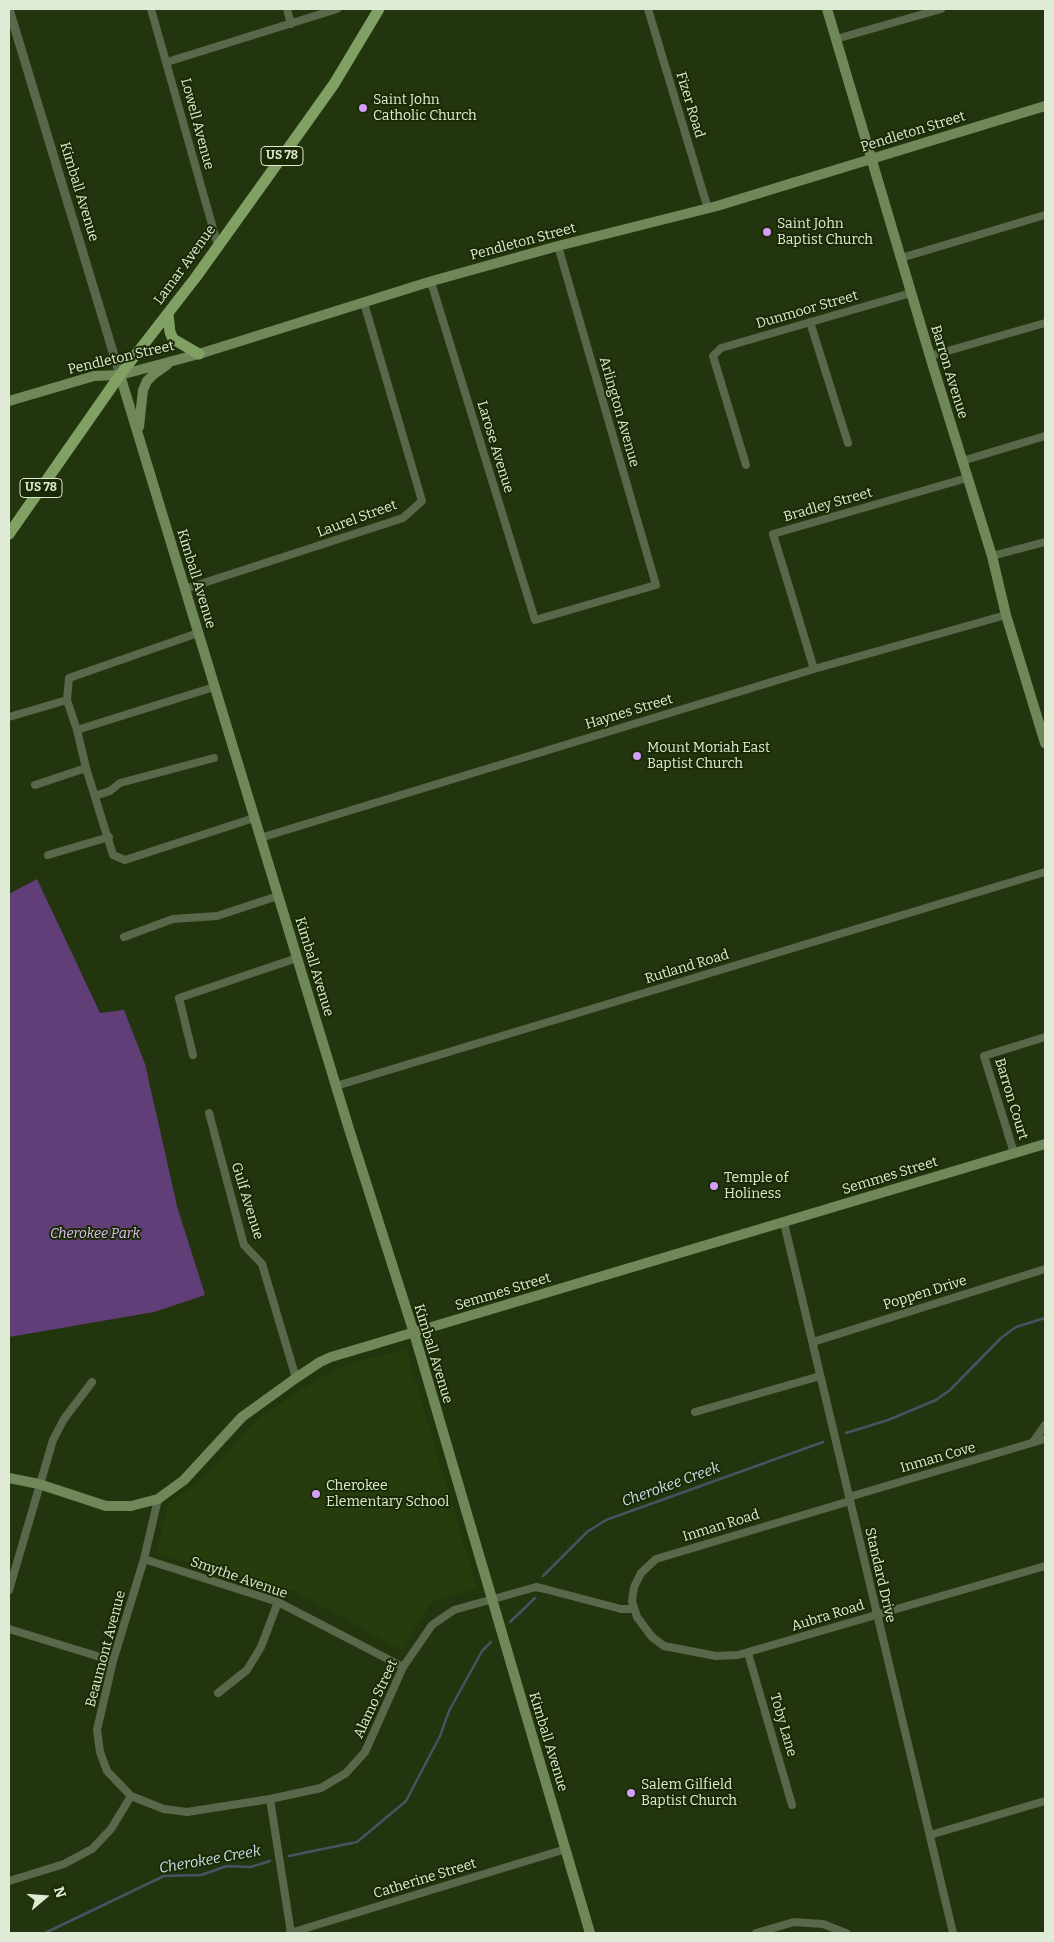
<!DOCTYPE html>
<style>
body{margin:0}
#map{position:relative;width:1054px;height:1942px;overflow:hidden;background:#23350e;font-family:Bitter,serif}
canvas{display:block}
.frame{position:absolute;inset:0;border:10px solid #dfebd5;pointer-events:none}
.north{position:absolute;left:20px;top:1872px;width:50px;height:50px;-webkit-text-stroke:4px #192a04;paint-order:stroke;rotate:72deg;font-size:14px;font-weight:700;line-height:20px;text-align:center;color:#dfebd5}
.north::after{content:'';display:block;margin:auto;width:18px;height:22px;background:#dfebd5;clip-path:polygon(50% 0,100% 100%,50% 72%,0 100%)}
</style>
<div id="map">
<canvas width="1054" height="1942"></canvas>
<div class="frame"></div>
<div class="north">N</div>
</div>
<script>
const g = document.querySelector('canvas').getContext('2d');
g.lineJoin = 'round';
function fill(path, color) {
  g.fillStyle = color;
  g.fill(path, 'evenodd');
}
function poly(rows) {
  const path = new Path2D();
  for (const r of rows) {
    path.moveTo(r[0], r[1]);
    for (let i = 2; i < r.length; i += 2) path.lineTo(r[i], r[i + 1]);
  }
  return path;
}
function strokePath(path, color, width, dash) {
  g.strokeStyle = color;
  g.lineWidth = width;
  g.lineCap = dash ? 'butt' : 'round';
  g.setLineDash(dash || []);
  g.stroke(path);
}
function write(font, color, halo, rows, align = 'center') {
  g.font = font + ' Bitter,serif';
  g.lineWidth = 4;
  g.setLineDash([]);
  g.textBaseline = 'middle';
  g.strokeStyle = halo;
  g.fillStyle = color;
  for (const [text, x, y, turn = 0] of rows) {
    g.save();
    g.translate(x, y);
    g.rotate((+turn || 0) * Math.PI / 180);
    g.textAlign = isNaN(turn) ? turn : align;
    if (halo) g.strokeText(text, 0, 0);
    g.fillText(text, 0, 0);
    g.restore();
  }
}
const built = poly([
 [406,1349,477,1588,432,1602,418,1622,403,1651,294,1591,156,1553,168,1503,197,1484,259,1418,301,1389,345,1365]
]);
const green = poly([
 [37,879,100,1013,124,1010,145,1064,177,1206,205,1295,154,1312,9,1337,9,894]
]);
const stream = poly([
 [846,1433,888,1420,936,1400,950,1390,1001,1338,1016,1327,1045,1318],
 [543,1576,587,1532,606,1520,823,1442],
 [510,1622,535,1598],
 [289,1856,357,1842,406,1801,440,1736,449,1711,482,1651,491,1642],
 [45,1933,164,1876,201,1875,227,1866,251,1867,270,1861]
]);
const minor = poly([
 [151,9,218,246],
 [287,9,291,24],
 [648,9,708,209],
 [836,39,941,9],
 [167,62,337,9],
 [901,258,1045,215],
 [431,282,535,620,656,585,558,246],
 [810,322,848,443],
 [930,356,1045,323],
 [962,461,1045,436],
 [746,465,713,356,721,348,911,293],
 [992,556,1045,542],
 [185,589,403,518,422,501,364,303],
 [198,633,69,678,67,700,77,730,86,768,113,855,125,860,254,818],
 [814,669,773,534,967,478],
 [9,717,67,700],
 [77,730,214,687],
 [35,785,86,768],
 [95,796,110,791,120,783,214,758],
 [260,838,814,669,1006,615],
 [48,855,109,837],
 [124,937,173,919,217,916,278,896],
 [193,1055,179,998,297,958],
 [336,1086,1045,872],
 [209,1113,244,1245,262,1264,296,1378],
 [1014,1153,984,1056,1045,1037],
 [784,1223,953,1933],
 [813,1342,1045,1269],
 [695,1412,820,1376],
 [1033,1442,1045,1425],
 [849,1497,1045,1439],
 [158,1499,144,1559,113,1661,97,1730,100,1752,107,1771,131,1796,164,1809,187,1812,270,1799,321,1788,346,1773,365,1752,403,1667,432,1625,454,1610,536,1587,545,1589,621,1609,633,1609],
 [850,1501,656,1559,641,1573,634,1587,632,1601,637,1617,652,1637,664,1646,716,1656,738,1655,1045,1566],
 [144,1559,278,1602,403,1667],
 [9,1590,53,1440,64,1419,92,1382],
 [9,1629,113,1661],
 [748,1653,792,1805],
 [218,1693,247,1670,261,1647,278,1602],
 [270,1799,291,1933],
 [930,1835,1045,1801],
 [9,1881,64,1864,92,1849,111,1829,131,1796],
 [290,1933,566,1849],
 [756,1933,794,1922,823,1924,846,1933]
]);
const tertiary = poly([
 [9,9,120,375]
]);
const secondary = poly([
 [827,9,932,363,992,556,1006,615,1045,743],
 [120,375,349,1129,414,1333,590,1933],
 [9,401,94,376,120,375,199,354,432,281,558,246,717,206,1045,106],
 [139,427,143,390,147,381,154,374,167,365],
 [9,1478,39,1484,106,1506,131,1506,158,1499,184,1480,242,1417,296,1378,320,1362,331,1357,1045,1144]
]);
const primary = poly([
 [168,314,170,332,173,339,199,354],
 [9,534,120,375,196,277,307,122,334,84,379,9]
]);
const markers = [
 [363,108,5,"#d49cfb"],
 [767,232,5,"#d49cfb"],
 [637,756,5,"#d49cfb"],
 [714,1186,5,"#d49cfb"],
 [316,1494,5,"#d49cfb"],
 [631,1793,5,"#d49cfb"]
];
const shields = [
 [282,156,42],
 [41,488,42]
];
const shieldNames = [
 ["US 78",282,156],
 ["US 78",41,488]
];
const poiNames = [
 ["Saint John",373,100],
 ["Catholic Church",373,116],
 ["Saint John",777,224],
 ["Baptist Church",777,240],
 ["Mount Moriah East",647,748],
 ["Baptist Church",647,764],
 ["Temple of",724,1178],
 ["Holiness",724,1194],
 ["Cherokee",326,1486],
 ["Elementary School",326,1502],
 ["Salem Gilfield",641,1785],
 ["Baptist Church",641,1801]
];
const streetNames = [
 ["Fizer Road",690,105,73],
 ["Lowell Avenue",197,124,75],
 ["Pendleton Street",913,132,-17],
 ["Kimball Avenue",79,192,73],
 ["Pendleton Street",523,242,-15],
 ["Lamar Avenue",185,265,-54],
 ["Dunmoor Street",807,310,-16],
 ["Pendleton Street",121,358,-13],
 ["Barron Avenue",949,372,73],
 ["Arlington Avenue",619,412,74],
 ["Larose Avenue",495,447,73],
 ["Bradley Street",828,505,-16],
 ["Laurel Street",357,519,-20],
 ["Kimball Avenue",196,579,73],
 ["Haynes Street",629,712,-17],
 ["Kimball Avenue",314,967,73],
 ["Rutland Road",687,967,-17],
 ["Barron Court",1011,1099,73],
 ["Semmes Street",890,1176,-17],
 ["Gulf Avenue",247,1201,73],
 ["Semmes Street",503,1292,-17],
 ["Poppen Drive",925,1293,-17],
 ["Kimball Avenue",433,1354,73],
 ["Inman Cove",938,1458,-16],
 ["Inman Road",721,1526,-17],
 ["Standard Drive",880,1575,77],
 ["Smythe Avenue",239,1578,19],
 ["Aubra Road",828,1616,-17],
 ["Beaumont Avenue",106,1649,-75],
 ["Alamo Street",376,1699,-65],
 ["Toby Lane",783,1725,74],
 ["Kimball Avenue",548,1742,73],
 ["Catherine Street",425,1879,-17]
];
const parkNames = [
 ["Cherokee Park",95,1234]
];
const waterNames = [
 ["Cherokee Creek",671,1485,-20],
 ["Cherokee Creek",210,1860,-10]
];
fill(built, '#263c0d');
fill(green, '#613e78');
strokePath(stream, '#435562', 2.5);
strokePath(minor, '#59684b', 8);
strokePath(tertiary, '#59684b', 9);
strokePath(secondary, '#708859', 10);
strokePath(primary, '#81a164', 11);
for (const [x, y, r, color] of markers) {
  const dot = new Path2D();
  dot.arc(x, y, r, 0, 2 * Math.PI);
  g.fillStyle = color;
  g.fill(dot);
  strokePath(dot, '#192a04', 2);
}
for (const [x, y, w] of shields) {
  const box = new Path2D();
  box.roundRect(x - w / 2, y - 9.5, w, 19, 4);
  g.fillStyle = '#192a04';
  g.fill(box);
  strokePath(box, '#dfebd5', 1);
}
write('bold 12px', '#dfebd5', null, shieldNames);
write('14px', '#dfebd5', '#192a04', poiNames, 'left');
write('14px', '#dfebd5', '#192a04', streetNames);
write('italic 14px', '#debef6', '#192a04', parkNames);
write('italic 15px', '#cfdeee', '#192a04', waterNames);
</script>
